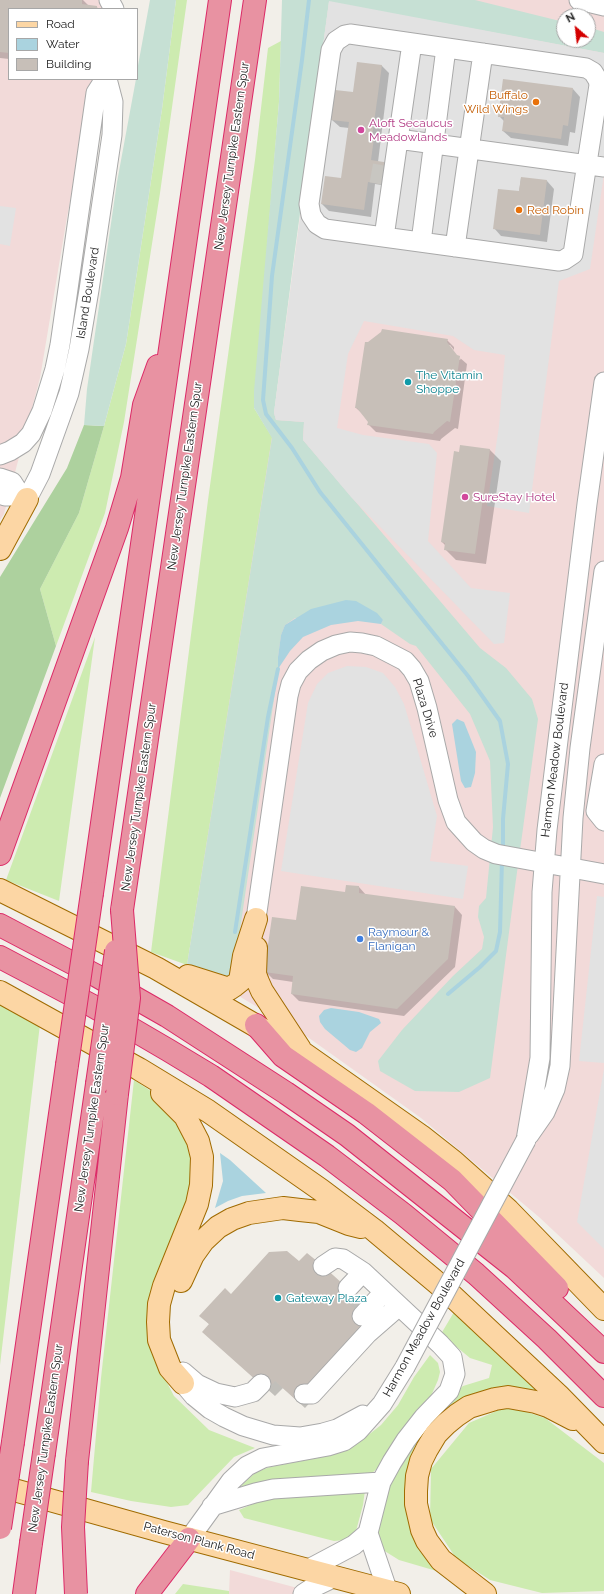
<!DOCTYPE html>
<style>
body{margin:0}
#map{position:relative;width:604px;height:1594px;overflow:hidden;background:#f2efe9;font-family:Raleway,sans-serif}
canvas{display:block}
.legend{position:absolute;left:8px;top:8px;width:130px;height:72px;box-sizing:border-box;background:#fff;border:1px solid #a7a7a7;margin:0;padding:5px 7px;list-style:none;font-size:12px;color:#222}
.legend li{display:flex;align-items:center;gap:8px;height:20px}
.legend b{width:20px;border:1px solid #a7a7a7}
.north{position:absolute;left:556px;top:8px;width:40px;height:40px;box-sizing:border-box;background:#fff;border:1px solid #a7a7a7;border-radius:50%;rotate:332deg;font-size:11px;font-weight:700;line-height:16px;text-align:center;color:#222}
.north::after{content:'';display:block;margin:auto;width:14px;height:18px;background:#d40000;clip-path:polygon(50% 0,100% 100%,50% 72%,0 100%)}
</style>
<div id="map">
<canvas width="604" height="1594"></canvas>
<ul class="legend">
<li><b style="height:5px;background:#fcd6a4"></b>Road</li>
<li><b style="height:11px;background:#aad3df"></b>Water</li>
<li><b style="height:11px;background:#c7bfb8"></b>Building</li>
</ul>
<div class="north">N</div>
</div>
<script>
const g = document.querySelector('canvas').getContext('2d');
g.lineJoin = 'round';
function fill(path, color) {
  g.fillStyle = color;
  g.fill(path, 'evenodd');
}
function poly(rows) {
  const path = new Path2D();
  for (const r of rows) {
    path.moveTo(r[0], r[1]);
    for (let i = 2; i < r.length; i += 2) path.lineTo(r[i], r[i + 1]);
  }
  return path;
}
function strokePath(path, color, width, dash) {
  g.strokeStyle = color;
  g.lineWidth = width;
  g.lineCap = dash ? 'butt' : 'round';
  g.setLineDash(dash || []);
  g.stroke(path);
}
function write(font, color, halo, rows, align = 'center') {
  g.font = font + ' Raleway,sans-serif';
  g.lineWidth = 3;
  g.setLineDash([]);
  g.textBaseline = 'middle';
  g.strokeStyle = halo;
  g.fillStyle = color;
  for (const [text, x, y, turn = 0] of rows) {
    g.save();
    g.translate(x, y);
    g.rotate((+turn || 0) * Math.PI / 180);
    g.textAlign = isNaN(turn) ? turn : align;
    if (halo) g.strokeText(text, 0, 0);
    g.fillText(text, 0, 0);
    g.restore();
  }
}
const commercial = poly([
 [0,0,101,0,106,9,9,9,9,79,94,79,67,217,40,378,4,514,0,520],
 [338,0,604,0,604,1278,539,1217,421,1118,309,1038,187,965,274,413,329,1],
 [564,16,588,16,588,40,564,40],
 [230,1570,320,1594,229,1594]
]);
const grass = poly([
 [176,0,187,0,160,193,124,422,105,513,56,646,40,589,79,513,104,426,126,344,162,109],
 [281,41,279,102,254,408,272,437,187,965,151,952,208,500,255,160,268,48],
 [95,637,59,901,6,880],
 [0,1004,40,1024,0,1365],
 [134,1080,163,1099,187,1134,197,1177,152,1285,151,1352,174,1396,209,1430,255,1448,234,1457,188,1505,171,1507,131,1501,91,1492,101,1378],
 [454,1312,541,1394,508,1389,412,1459,440,1572,399,1560,383,1550,378,1541,378,1508,393,1470,433,1412,463,1386,489,1378,492,1365,470,1358,441,1334],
 [430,1355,438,1363,440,1372,438,1380,431,1396,393,1442,385,1455,381,1465,371,1474,247,1487,241,1486,256,1472,270,1467,322,1457,343,1451,367,1436,381,1425,398,1405,414,1377],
 [508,1406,545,1418,604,1463,604,1591,542,1593,490,1580,456,1558,430,1519,431,1469,469,1423],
 [365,1490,363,1505,356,1531,345,1540,334,1541,244,1518,239,1510,269,1497],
 [183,1584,229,1591,229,1594,175,1594]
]);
const forest = poly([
 [84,425,104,426,79,513,40,589,56,646,0,798,0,577,67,468]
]);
const wetland = poly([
 [150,0,176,0,162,109,126,344,104,426,84,425,87,389,117,182,136,79,137,79,137,71],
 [282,0,475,0,564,22,564,40,588,40,588,27,604,32,604,53,329,2,295,250,274,413,276,420,304,422,303,440,480,648,506,668,532,699,538,719,514,894,490,1078,459,1092,415,1091,380,1071,378,1061,402,1030,453,976,482,949,484,937,478,917,479,906,486,898,493,827,490,761,470,714,416,646,410,644,381,624,383,620,295,618,285,625,281,635,278,657,278,672,234,970,227,981,187,965,272,438,254,408,254,391,279,102]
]);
const parking = poly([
 [329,1,604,53,604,174,590,269,559,281,529,513,487,506,499,426,505,355,474,350,453,336,364,321,348,354,337,428,363,435,429,444,437,453,428,541,471,588,510,593,504,643,494,644,351,497,303,440,304,422,276,420,274,413],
 [0,206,16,208,10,246,0,244],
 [347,666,366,667,383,673,395,687,404,704,437,816,430,861,468,866,463,899,281,871,308,703,317,684,328,673],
 [597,896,604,897,604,1063,579,1061],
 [604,1069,604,1249,577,1222]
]);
const water = poly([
 [346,600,356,601,377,613,383,620,381,624,358,621,331,625,303,637,290,651,278,669,278,657,281,635,285,625,311,609],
 [457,719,464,722,476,752,475,773,471,787,465,788,461,781,452,724],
 [331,1008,359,1012,379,1019,381,1023,370,1032,362,1048,356,1052,350,1050,325,1029,320,1022,319,1016,324,1010],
 [220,1153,230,1160,266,1193,242,1196,228,1201,215,1208,223,1181]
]);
const shadow = poly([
 [0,0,83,0,89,6,97,7,98,9,9,9,9,59,0,58],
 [358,63,382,66,389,73,378,162,388,186,375,184,371,217,329,211,322,204,342,179,349,128,340,127,332,120,354,93],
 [573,89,580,97,575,133,570,132,568,146,511,138,503,131,505,122,499,116],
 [521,178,547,181,554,189,547,242,501,236,494,228,519,192],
 [447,340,454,347,454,350,450,345,448,345,459,360,461,359,459,357,467,364,458,429,455,428,441,439,440,441,376,432,368,424,369,422,364,415,356,408],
 [461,446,490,450,501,461,486,564,456,560,445,549,446,546,442,542],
 [347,886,359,887,366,895,455,907,462,915,455,967,404,1016,299,1001,292,994,293,982,273,979,266,972,297,921,346,893],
 [304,1268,353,1295,361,1302,354,1310,376,1330,305,1408,283,1388,275,1396,211,1339,210,1325,201,1316,231,1295]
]);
const stream = poly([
 [309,0,302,60,272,276,263,400,266,414,292,448,320,492,468,676,500,721,508,764,503,819,503,849],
 [235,932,268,717,278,669],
 [448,994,480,967,496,951,500,932,502,860]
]);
const building = poly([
 [0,0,82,0,82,4,97,6,97,9,9,9,9,53,0,52],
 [357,62,382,65,372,137,374,138,371,160,390,163,387,185,368,182,364,210,321,204,325,176,341,178,349,122,331,120,335,90,353,92],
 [503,79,573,88,568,126,563,125,561,139,502,131,504,117,498,117],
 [521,177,547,180,540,235,493,229,498,189,519,191],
 [382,329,448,339,447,342,457,355,460,356,450,422,447,421,434,432,433,434,367,425,368,422,357,408,355,408,365,342,368,342,381,332],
 [460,445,490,449,475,554,444,550,445,543,441,542,454,451,459,452],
 [346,885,359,886,359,893,455,906,448,959,397,1009,291,994,293,976,264,972,272,917,296,920,301,886,345,892],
 [287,1251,299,1261,307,1253,323,1266,354,1294,347,1302,369,1322,297,1401,275,1381,267,1390,202,1332,209,1324,199,1316,225,1288,231,1294,269,1252]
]);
const minorTunnel = poly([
 [379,184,383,162]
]);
const minor = poly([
 [109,0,114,9],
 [579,0,604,6],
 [350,34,586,68,593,72,598,80,599,85,573,254,564,260,559,261,325,229,317,224,311,215,309,204,331,50,336,41,345,35,350,34],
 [398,139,604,167],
 [384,237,412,43],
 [421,242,446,48],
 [455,247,483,53],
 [0,455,10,451,23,443,31,434,42,411,55,369,60,345,96,93,105,79],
 [0,478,12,482,21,496],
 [0,494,5,496,21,496,27,499,40,474,69,393,79,349,89,290,112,135,113,102,107,79],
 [604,764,596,811,604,821],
 [256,919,288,696,291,684,298,671,309,660,322,651,336,645,350,642,362,643,376,646,405,661,412,669,419,681,427,708,448,800,456,822,474,842,484,849,496,854,604,874],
 [529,1135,545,1112,555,1089,560,1066,573,818,580,748,604,571],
 [526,1140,540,1058,542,892,547,830,587,504,604,382],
 [323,1266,335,1258,343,1259,363,1272,440,1344,452,1357,455,1374,449,1391,424,1417,406,1440,392,1462,381,1482,368,1533,388,1592],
 [348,1288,363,1272],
 [362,1316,384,1292],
 [183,1372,197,1384,216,1393,235,1397,253,1392,261,1384],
 [183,1383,194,1396,210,1409,224,1417,243,1426,273,1435,300,1437,323,1433,337,1429,363,1415],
 [304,1394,312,1394,368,1333,399,1306],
 [212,1506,255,1493,273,1489,381,1482],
 [189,1539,231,1481,247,1466,263,1458,328,1446,344,1441,358,1431,382,1404,405,1367],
 [307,1570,354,1545,368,1533],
 [303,1594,312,1588,335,1577]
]);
const major = poly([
 [0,549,27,499],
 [0,890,156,968,303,1053,421,1136,454,1162,508,1210,604,1309],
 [256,948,255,974,258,982,262,991,300,1049],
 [188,976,229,989,235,985,240,981,244,956,256,919],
 [0,992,139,1069,208,1111,321,1190,374,1230,448,1292,558,1395,604,1442],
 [162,1093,185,1116,198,1141,202,1157,201,1185,197,1204,164,1286,159,1304,158,1322,159,1340,170,1368,183,1383],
 [181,1281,193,1255,203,1241,218,1227,232,1219,249,1213,283,1208,300,1210,319,1212,349,1224,361,1227],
 [0,1486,164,1532,399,1594],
 [485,1594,441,1560,427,1541,422,1530,416,1504,416,1491,417,1476,421,1461,427,1449,436,1434,446,1424,457,1415,469,1407,495,1399,508,1397,536,1402,548,1406,573,1419]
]);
const highway = poly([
 [0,854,117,528,132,478,144,405,158,366],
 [92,893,220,0],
 [122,910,255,0],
 [0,925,97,976,167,1016,286,1093,347,1135,515,1268,604,1352],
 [0,957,91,1005,168,1050,211,1076,327,1156,403,1214,476,1274,547,1339,604,1396],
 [256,1025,283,1056,366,1113,452,1180,557,1288],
 [13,1442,67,1065],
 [44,1453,97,1084],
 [77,1461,117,1094],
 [24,1594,31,1543],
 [147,1594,189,1539]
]);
const minorBridge = poly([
 [405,1367,526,1140]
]);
const highwayBridge = poly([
 [67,1065,92,893],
 [97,1084,116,951],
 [117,1094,129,998,122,910],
 [0,1528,13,1442],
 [31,1543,44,1453],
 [76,1594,73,1527,77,1461]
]);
const markers = [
 [536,102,4,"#e8710a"],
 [361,130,4,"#d1479c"],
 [519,210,4,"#e8710a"],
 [408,382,4,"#0f9aa8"],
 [465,497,4,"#d1479c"],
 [360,939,4,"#3f7fe0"],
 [278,1298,4,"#0f9aa8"]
];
const foodNames = [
 ["Buffalo",528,95],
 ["Wild Wings",528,109],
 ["Red Robin",527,210,"left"]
];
const hotelNames = [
 ["Aloft Secaucus",369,123],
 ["Meadowlands",369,137],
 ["SureStay Hotel",473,497]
];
const streetNames = [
 ["New Jersey Turnpike Eastern Spur",232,156,-82],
 ["Island Boulevard",88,293,-81],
 ["New Jersey Turnpike Eastern Spur",185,476,-82],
 ["Plaza Drive",425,708,73],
 ["Harmon Meadow Boulevard",555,760,-83],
 ["New Jersey Turnpike Eastern Spur",139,797,-82],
 ["New Jersey Turnpike Eastern Spur",92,1118,-82],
 ["Harmon Meadow Boulevard",424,1328,-61],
 ["New Jersey Turnpike Eastern Spur",46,1438,-82],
 ["Paterson Plank Road",199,1541,15]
];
const cultureNames = [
 ["The Vitamin",416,375],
 ["Shoppe",416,389],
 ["Gateway Plaza",286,1298]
];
const shopNames = [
 ["Raymour &",368,932],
 ["Flanigan",368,946]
];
fill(commercial, '#f2dad9');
fill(grass, '#cdebb0');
fill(forest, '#add19e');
fill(wetland, '#c6e0d4');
fill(parking, '#e2e2e2');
fill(water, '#aad3df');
fill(shadow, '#0003');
strokePath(stream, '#aad3df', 4);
fill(building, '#c7bfb8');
strokePath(minorTunnel, '#c8c6c1', 19, [19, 10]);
strokePath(minor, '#a9a9a9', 21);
strokePath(major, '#a06b00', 24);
strokePath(highway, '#dc2a67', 24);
strokePath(minor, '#fff', 19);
strokePath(major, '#fcd6a4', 22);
strokePath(highway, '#e892a2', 22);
strokePath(minorBridge, '#a9a9a9', 21, []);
strokePath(highwayBridge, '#dc2a67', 24, []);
strokePath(minorBridge, '#fff', 19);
strokePath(highwayBridge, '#e892a2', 22);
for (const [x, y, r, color] of markers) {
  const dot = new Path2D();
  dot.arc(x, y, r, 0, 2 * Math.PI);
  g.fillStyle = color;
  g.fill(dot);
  strokePath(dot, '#fff', 1.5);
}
write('12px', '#c56008', '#fff', foodNames, 'right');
write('12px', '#b23c85', '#fff', hotelNames, 'left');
write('12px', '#222', '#fff', streetNames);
write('12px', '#0d838f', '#fff', cultureNames, 'left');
write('12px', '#366cbe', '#fff', shopNames, 'left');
</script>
